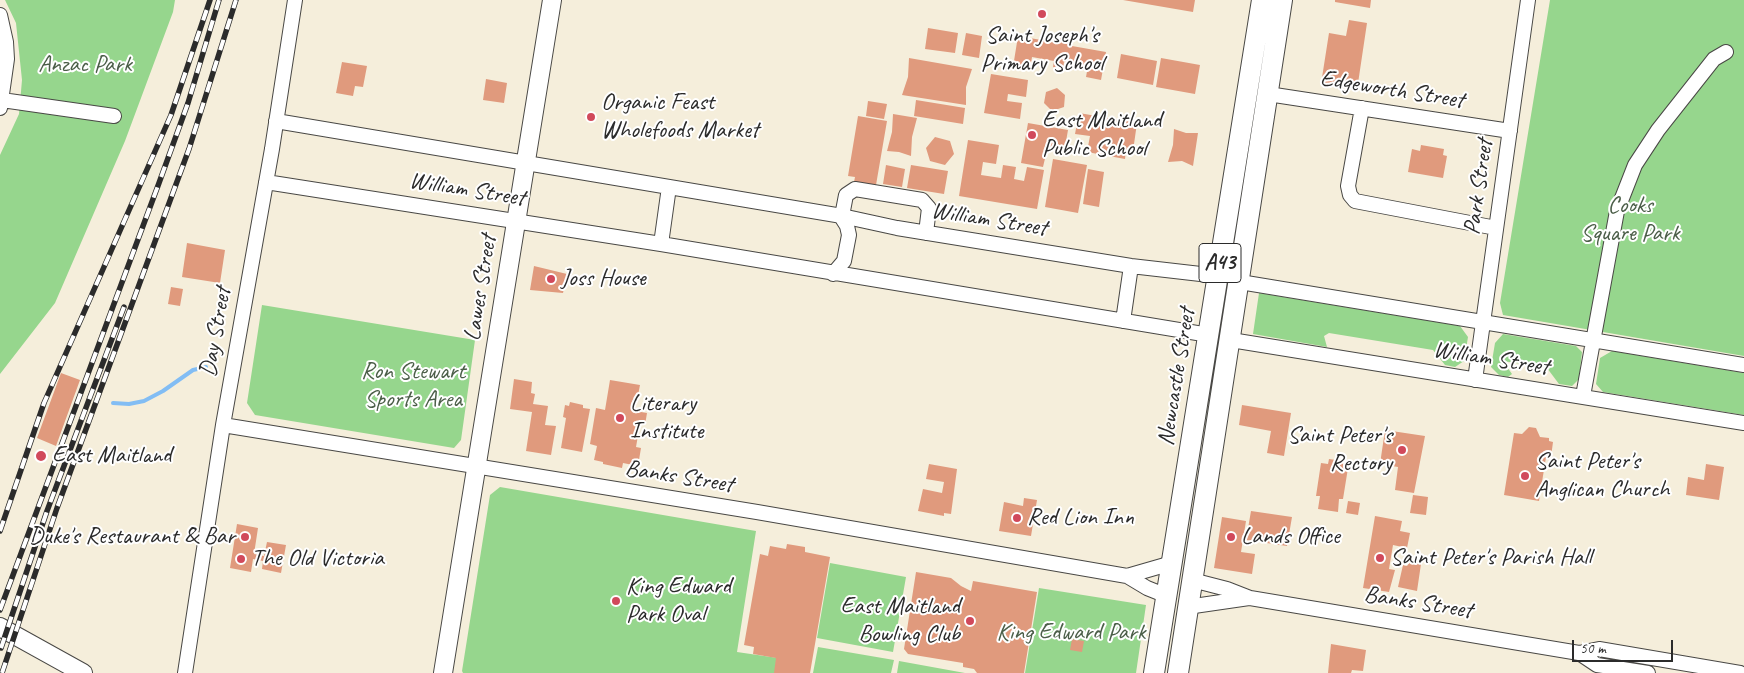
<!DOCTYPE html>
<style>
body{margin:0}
#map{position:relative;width:1744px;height:673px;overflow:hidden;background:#f5eedb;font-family:Caveat,sans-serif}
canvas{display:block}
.scale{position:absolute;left:1572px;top:640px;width:101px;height:22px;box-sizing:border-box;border:2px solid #2b2b2b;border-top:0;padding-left:6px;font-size:15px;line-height:18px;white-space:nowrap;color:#2b2b2b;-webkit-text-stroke:4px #fff;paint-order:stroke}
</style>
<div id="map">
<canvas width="1744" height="673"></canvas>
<div class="scale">50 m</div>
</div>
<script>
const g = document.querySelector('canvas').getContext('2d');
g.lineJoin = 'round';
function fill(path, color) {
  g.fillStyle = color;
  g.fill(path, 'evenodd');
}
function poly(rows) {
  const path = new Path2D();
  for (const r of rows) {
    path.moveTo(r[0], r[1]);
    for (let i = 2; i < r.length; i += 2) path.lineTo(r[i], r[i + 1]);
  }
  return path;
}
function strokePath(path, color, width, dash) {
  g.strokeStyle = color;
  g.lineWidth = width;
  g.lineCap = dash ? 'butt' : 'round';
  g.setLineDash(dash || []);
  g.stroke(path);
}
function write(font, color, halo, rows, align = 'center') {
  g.font = font + ' Caveat,sans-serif';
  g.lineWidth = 4;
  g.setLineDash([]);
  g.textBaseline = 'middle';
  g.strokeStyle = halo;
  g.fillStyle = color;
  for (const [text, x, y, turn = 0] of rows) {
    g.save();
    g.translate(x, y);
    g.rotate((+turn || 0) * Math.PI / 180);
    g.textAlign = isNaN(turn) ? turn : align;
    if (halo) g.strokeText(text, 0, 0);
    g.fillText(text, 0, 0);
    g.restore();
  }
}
const green = poly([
 [5,0,175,0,173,12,125,141,55,303,0,374,0,155,19,114,22,80,16,23],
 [1550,0,1744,0,1744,356,1503,315,1500,303],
 [1259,293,1460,326,1468,337,1464,361,1455,367,1445,365,1433,350,1329,333,1324,336,1327,347,1253,334],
 [262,305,475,340,461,440,454,448,255,415,247,403],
 [1503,334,1576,346,1582,352,1579,379,1572,386,1559,384,1547,368,1503,361,1512,374,1508,377,1499,375,1491,367,1495,343],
 [1612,351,1744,373,1744,415,1603,392,1596,384,1600,358],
 [500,487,756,531,737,652,778,658,775,673,463,673,462,671,490,495],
 [830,563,906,577,893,652,817,638],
 [1039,588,1146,605,1136,673,1025,673],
 [818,647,894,660,891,673,813,673],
 [899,661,965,673,897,673]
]);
const stream = poly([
 [113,403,129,404,144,401,163,391,193,370,206,367]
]);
const building = poly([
 [1123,0,1195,0,1193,12],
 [1335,0,1371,0,1370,8,1335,2],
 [1349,20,1367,23,1357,90,1321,84,1329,33,1346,36],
 [928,28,958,33,955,53,925,49],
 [966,33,982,36,979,58,962,55],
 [1054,34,1073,38,1072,46,1106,52,1101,80,1086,77,1088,66,1064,62,1063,69,1053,67,1054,61,1032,57,1030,70,1013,67,1018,36,1053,42],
 [1121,54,1157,61,1153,85,1117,78],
 [909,58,972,69,966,87,966,105,902,95,908,77],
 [1161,58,1200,65,1195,94,1156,87],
 [342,62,367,66,363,87,355,86,353,96,336,93],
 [991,74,1028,80,1026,97,1008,94,1007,101,1022,103,1020,119,984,113],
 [486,79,507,83,504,103,483,100],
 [1057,88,1065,95,1064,107,1052,111,1044,103,1046,92],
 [916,100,965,108,963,124,914,116],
 [868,101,887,104,884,119,866,116],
 [1079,113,1137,123,1133,151,1126,150,1125,159,1087,152,1090,136,1075,134],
 [893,114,917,118,912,137,911,156,899,152,887,151,892,132],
 [858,116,887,121,876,185,871,184,870,190,853,187,855,177,848,176],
 [1028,123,1068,130,1064,153,1047,150,1043,167,1021,163],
 [1174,129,1186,133,1198,133,1193,166,1182,161,1168,162,1173,145],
 [935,137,950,141,954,154,945,165,930,161,926,148],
 [968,140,999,145,996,164,983,162,981,175,1001,178,1003,165,1016,167,1014,179,1024,181,1027,167,1044,170,1037,209,959,196],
 [1421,145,1444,149,1443,155,1447,156,1443,178,1408,172,1412,149,1420,151],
 [1053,159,1087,165,1078,213,1045,207],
 [886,165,905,169,902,187,883,184],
 [911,165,948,171,944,194,907,188],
 [1088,169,1104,172,1099,207,1083,204],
 [187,243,225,250,220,283,182,277],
 [534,266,567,274,563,293,530,290],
 [171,287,183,289,180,306,168,304],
 [61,373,80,380,56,446,37,438],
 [514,379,532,382,531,393,535,394,533,404,548,406,545,425,556,426,551,455,526,451,532,412,510,409],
 [610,380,640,385,635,411,647,413,645,425,640,424,636,447,641,448,638,466,623,463,622,468,603,464,603,462,594,460,597,446,590,444,596,408,605,410],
 [570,402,583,405,583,408,590,409,582,452,561,448,566,418,563,417,565,405,569,406],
 [1242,405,1291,413,1284,456,1267,453,1271,431,1239,425],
 [1529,427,1536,428,1540,437,1549,438,1549,441,1553,442,1551,457,1546,457,1539,501,1504,495,1514,433,1522,434],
 [1385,430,1425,436,1414,493,1395,490,1398,467,1380,464],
 [1329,459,1343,461,1343,467,1348,468,1343,499,1339,499,1338,512,1318,509,1320,496,1316,496,1321,463,1328,464],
 [929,464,957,469,951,514,944,513,944,516,918,511,923,489,942,493,944,482,926,479],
 [1706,464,1724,467,1719,500,1686,495,1688,477,1704,480],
 [1413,495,1428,497,1426,515,1410,513],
 [1024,498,1037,500,1031,536,999,531,1004,502,1023,506],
 [1348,501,1360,503,1358,515,1346,513],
 [1251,511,1292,517,1287,546,1246,540],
 [1375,516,1402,521,1400,531,1410,533,1407,548,1393,545,1389,569,1395,570,1389,592,1363,588],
 [1222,517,1246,521,1241,552,1255,554,1252,574,1214,568],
 [237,524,258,528,254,554,264,556,267,542,286,545,281,573,262,569,263,561,253,559,251,572,230,568],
 [787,544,805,547,805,552,830,557,810,673,774,673,776,658,753,654,754,647,744,645,760,554,768,556,770,546,786,549],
 [1410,562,1421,564,1417,591,1398,587,1403,565,1407,566],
 [916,572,951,578,961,586,971,591,973,581,1037,592,1024,673,977,673,974,669,963,667,963,663,908,654,904,649],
 [1072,639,1084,641,1082,652,1070,650],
 [1331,644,1366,650,1363,671,1352,670,1351,673,1328,673]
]);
const minor = poly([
 [0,15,6,42,7,59,0,108],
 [1268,94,1510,131],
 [2,100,114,116],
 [1362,108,1348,186,1350,195,1355,201,1496,228],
 [276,121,842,216,897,228,1131,266,1218,276],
 [266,182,661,244,1209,335],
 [842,216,846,195,855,189,922,200,929,208,926,233],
 [661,244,669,187],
 [833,274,844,261,849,235,847,226,840,215],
 [1240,282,1744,365],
 [1123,321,1131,266],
 [1231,340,1744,423],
 [1475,380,1528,0],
 [1583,396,1617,211,1635,165,1658,130,1714,59,1726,52],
 [223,425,757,512,1127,576,1147,588,1167,596],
 [1127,576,1172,563],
 [1192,580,1227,589,1250,598,1579,653,1597,665,1648,673],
 [1187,607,1249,598],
 [1579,653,1599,649,1740,673],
 [185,673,223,425,272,149,295,0]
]);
const major = poly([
 [0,627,83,673],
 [443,673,552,0]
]);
const highway = poly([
 [1154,673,1262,0],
 [1178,673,1282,0]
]);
const rail = poly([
 [0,531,44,403,171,115,210,0],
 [0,610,159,183,188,103,219,0],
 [1,648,47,511,124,307],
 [2,673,57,508,189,149,236,0]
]);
const markers = [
 [1042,14,5,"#d1495b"],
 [591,117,5,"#d1495b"],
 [1032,135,5,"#d1495b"],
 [551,279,5,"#d1495b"],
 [620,418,5,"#d1495b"],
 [1402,450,5,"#d1495b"],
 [41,456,6,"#d1495b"],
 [1525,476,5,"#d1495b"],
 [1017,518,5,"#d1495b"],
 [245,537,5,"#d1495b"],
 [1231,537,5,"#d1495b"],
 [1380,558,5,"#d1495b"],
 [241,559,5,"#d1495b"],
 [616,601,5,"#d1495b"],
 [970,621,5,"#d1495b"]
];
const shields = [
 [1220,263,42]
];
const shieldNames = [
 ["A43",1220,263]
];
const poiNames = [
 ["Saint Joseph's",1042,36,"center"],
 ["Primary School",1042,64,"center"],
 ["Organic Feast",601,103],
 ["Wholefoods Market",601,131],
 ["East Maitland",1042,121],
 ["Public School",1042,149],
 ["Joss House",561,279],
 ["Literary",630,404],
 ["Institute",630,432],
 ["Saint Peter's",1392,436,"right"],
 ["Rectory",1392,464,"right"],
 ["East Maitland",52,456],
 ["Saint Peter's",1535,462],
 ["Anglican Church",1535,490],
 ["Red Lion Inn",1027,518],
 ["Duke's Restaurant & Bar",235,537,"right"],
 ["Lands Office",1241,537],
 ["Saint Peter's Parish Hall",1390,558],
 ["The Old Victoria",251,559],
 ["King Edward",626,587],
 ["Park Oval",626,615],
 ["East Maitland",960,607,"right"],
 ["Bowling Club",960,635,"right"]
];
const parkNames = [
 ["Anzac Park",85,65],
 ["Cooks",1630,206],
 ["Square Park",1630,234],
 ["Ron Stewart",413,372],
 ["Sports Area",413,400],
 ["King Edward Park",1071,633]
];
const streetNames = [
 ["Edgeworth Street",1392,90,9],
 ["Park Street",1479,187,-82],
 ["William Street",467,190,9],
 ["William Street",989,220,9],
 ["Lawes Street",481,288,-81],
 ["Day Street",216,332,-80],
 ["William Street",1491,359,9],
 ["Newcastle Street",1177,377,-81],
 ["Banks Street",679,477,9],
 ["Banks Street",1418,603,9]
];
fill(green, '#96d68d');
strokePath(stream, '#82bdf4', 4);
fill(building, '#e09a7d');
strokePath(minor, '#494845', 16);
strokePath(major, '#494845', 20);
strokePath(highway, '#494845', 22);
strokePath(minor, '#fff', 14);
strokePath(major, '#fff', 18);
strokePath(highway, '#fff', 20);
strokePath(rail, '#2b2b2b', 5.5);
strokePath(rail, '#fff', 4, [11]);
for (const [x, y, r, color] of markers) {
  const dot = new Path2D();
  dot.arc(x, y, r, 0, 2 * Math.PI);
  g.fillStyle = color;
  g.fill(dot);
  strokePath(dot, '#fff', 2);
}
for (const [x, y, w] of shields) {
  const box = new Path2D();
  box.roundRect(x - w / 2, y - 19.5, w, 39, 4);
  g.fillStyle = '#fff';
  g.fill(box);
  strokePath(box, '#2b2b2b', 1);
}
write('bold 22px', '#2b2b2b', null, shieldNames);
write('24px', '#2b2b2b', '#fff', poiNames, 'left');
write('24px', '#4b5e48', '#fff', parkNames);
write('24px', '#2b2b2b', '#fff', streetNames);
</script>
